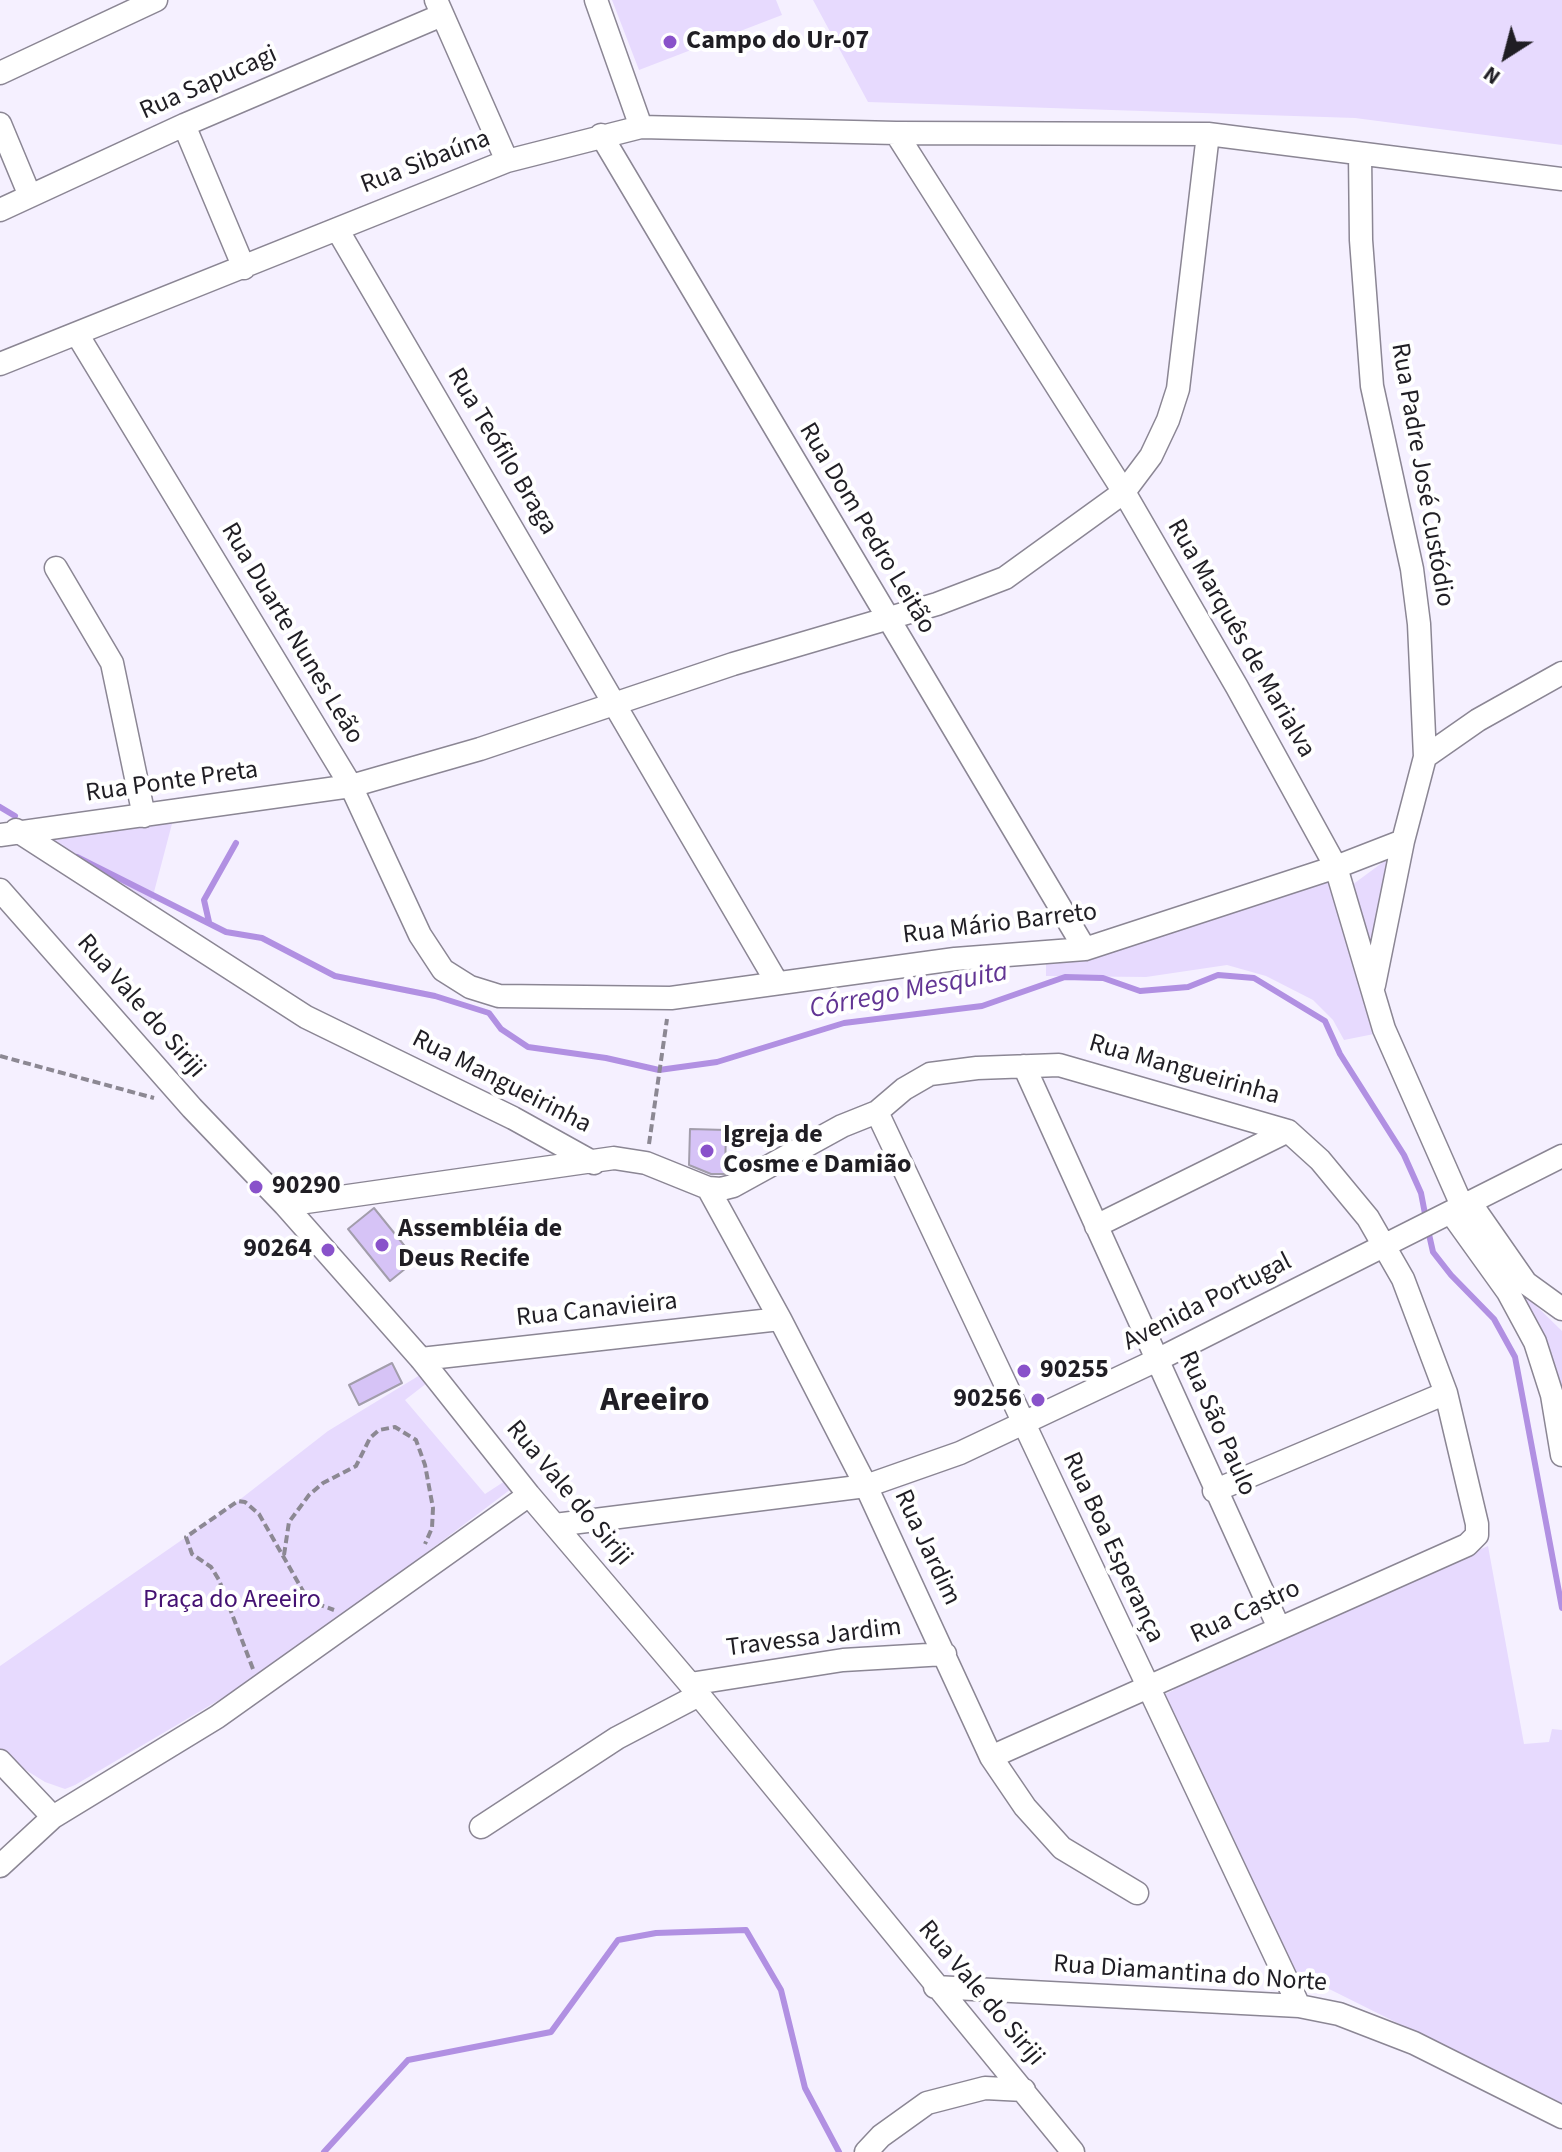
<!DOCTYPE html>
<meta charset="utf-8">
<style>
body{margin:0}
#map{position:relative;width:1562px;height:2152px;overflow:hidden;background:#f5f0ff;font-family:"Source Sans 3",sans-serif}
canvas{display:block}
.north{position:absolute;left:1466px;top:16px;width:80px;height:80px;-webkit-text-stroke:6px #fff;paint-order:stroke;rotate:216deg;font-size:22px;font-weight:700;line-height:32px;text-align:center;color:#201e24}
.north::after{content:'';display:block;margin:auto;width:28px;height:36px;background:#201e24;clip-path:polygon(50% 0,100% 100%,50% 72%,0 100%)}
</style>
<div id="map">
<canvas width="1562" height="2152"></canvas>
<div class="north">N</div>
</div>
<script>
const g = document.querySelector('canvas').getContext('2d');
g.lineJoin = 'round';
function fill(path, color) {
  g.fillStyle = color;
  g.fill(path, 'evenodd');
}
function poly(rows) {
  const path = new Path2D();
  for (const r of rows) {
    path.moveTo(r[0], r[1]);
    for (let i = 2; i < r.length; i += 2) path.lineTo(r[i], r[i + 1]);
  }
  return path;
}
function strokePath(path, color, width, dash) {
  g.strokeStyle = color;
  g.lineWidth = width;
  g.lineCap = dash ? 'butt' : 'round';
  g.setLineDash(dash || []);
  g.stroke(path);
}
function write(font, color, halo, rows, align = 'center') {
  g.font = font + ' "Source Sans 3",sans-serif';
  g.lineWidth = 8;
  g.setLineDash([]);
  g.textBaseline = 'middle';
  g.strokeStyle = halo;
  g.fillStyle = color;
  for (const [text, x, y, turn = 0] of rows) {
    g.save();
    g.translate(x, y);
    g.rotate((+turn || 0) * Math.PI / 180);
    g.textAlign = isNaN(turn) ? turn : align;
    if (halo) g.strokeText(text, 0, 0);
    g.fillText(text, 0, 0);
    g.restore();
  }
}
const green = poly([
 [612,0,776,0,782,15,639,70],
 [813,0,1562,0,1562,145,1355,118,868,102],
 [173,820,149,911,40,836],
 [1390,857,1373,955,1352,885],
 [1335,881,1374,1034,1344,1040,1333,1020,1313,1000,1266,976,1227,965,1146,977,1046,976,1046,956],
 [1482,1238,1520,1290,1562,1331,1562,1397,1542,1332],
 [420,1375,427,1383,405,1400,485,1494,505,1481,511,1489,275,1667,75,1785,65,1789,45,1782,0,1754,0,1666,238,1501,328,1431],
 [1488,1546,1524,1744,1549,1742,1552,1729,1562,1730,1562,2105,1295,1972,1283,1957,1163,1695,1174,1690,1171,1682]
]);
const stream = poly([
 [0,807,15,816],
 [77,857,226,932,262,938,335,976,435,996,489,1013,501,1029,528,1047,606,1058,659,1070,717,1062,844,1023,982,1006,1065,977,1103,978,1140,991,1188,987,1218,975,1254,978,1325,1021,1340,1054,1404,1155,1421,1193,1426,1219],
 [209,922,204,900,236,843],
 [1428,1230,1433,1252,1451,1275,1494,1319,1515,1357,1562,1608],
 [324,2152,408,2060,551,2032,618,1940,656,1933,746,1930,781,1990,805,2088,839,2152]
]);
const building = poly([
 [690,1129,726,1130,725,1174,711,1174,689,1165,690,1129],
 [374,1208,416,1260,390,1281,348,1229,374,1208],
 [392,1363,402,1383,359,1405,349,1385,392,1363]
]);
const path = poly([
 [0,1056,154,1098],
 [649,1144,667,1019],
 [284,1555,289,1522,309,1495,323,1483,356,1466,370,1438,379,1430,395,1427,416,1440,425,1465,433,1508,432,1528,425,1544],
 [253,1669,219,1580,211,1567,192,1554,186,1537,238,1501,245,1502,259,1514,303,1591,312,1602,334,1610]
]);
const minor = poly([
 [436,0,507,161],
 [596,0,641,127],
 [0,73,156,0],
 [0,124,30,196],
 [184,125,244,268],
 [896,133,1124,492,1237,687,1336,867,1384,1029,1463,1208],
 [601,135,1085,949],
 [1360,154,1361,240,1372,386,1412,569,1419,624,1425,757,1403,841,1374,985],
 [0,210,184,125,442,15],
 [337,229,776,981],
 [77,334,351,786,420,935,443,970,470,987,499,996,671,998,955,959,1085,949,1336,867,1403,841],
 [0,364,507,161,641,127,896,133,1208,134,1562,179],
 [56,568,112,663,144,816],
 [1425,757,1478,720,1562,673],
 [16,830,306,1017,513,1118,594,1163],
 [0,835,351,786,480,749,733,664,937,604,1005,578,1124,492,1151,456,1168,420,1178,389,1208,134],
 [0,890,192,1108,285,1205,421,1359,529,1495,690,1684,1073,2152],
 [1024,1066,1279,1628],
 [877,1112,1299,2006],
 [708,1188,780,1319,866,1486,991,1757,1025,1807,1062,1848,1137,1893],
 [1471,1204,1526,1283,1562,1309],
 [285,1205,614,1158,646,1163,708,1188,721,1189,733,1186,842,1126,877,1112,904,1089,930,1074,977,1068,1059,1065,1288,1131,1320,1160,1368,1218,1403,1279,1446,1393,1477,1524,1477,1535,1467,1545,991,1757],
 [1452,1214,1508,1292,1535,1342,1552,1395,1562,1455],
 [1096,1226,1288,1131],
 [421,1359,780,1319],
 [1214,1491,1446,1393],
 [555,1525,866,1486,960,1453,1157,1360,1562,1156],
 [690,1684,843,1660,945,1654],
 [0,1761,53,1817],
 [481,1827,617,1738,699,1695],
 [0,1866,53,1817,217,1717,529,1495],
 [935,1987,1299,2006,1339,2014,1414,2043,1562,2117],
 [866,2152,881,2136,927,2103,985,2088,1024,2090]
]);
const markers = [
 [670,42,8,"#8952ca"],
 [707,1151,8,"#8952ca"],
 [256,1187,8,"#8952ca"],
 [382,1245,8,"#8952ca"],
 [328,1250,8,"#8952ca"],
 [1024,1371,8,"#8952ca"],
 [1038,1400,8,"#8952ca"]
];
const poiNames = [
 ["Campo do Ur-07",686,42],
 ["Igreja de",723,1136],
 ["Cosme e Damião",723,1166],
 ["90290",272,1187],
 ["Assembléia de",398,1230],
 ["Deus Recife",398,1260],
 ["90264",312,1250,"right"],
 ["90255",1040,1371],
 ["90256",1022,1400,"right"]
];
const streetNames = [
 ["Rua Sapucagi",209,84,-24],
 ["Rua Sibaúna",426,163,-21],
 ["Rua Teófilo Braga",501,452,59],
 ["Rua Padre José Custódio",1421,475,80],
 ["Rua Dom Pedro Leitão",866,529,59],
 ["Rua Duarte Nunes Leão",291,634,59],
 ["Rua Marquês de Marialva",1240,639,60],
 ["Rua Ponte Preta",172,783,-8],
 ["Rua Mário Barreto",1000,925,-7],
 ["Rua Vale do Siriji",140,1007,49],
 ["Rua Mangueirinha",1184,1071,16],
 ["Rua Mangueirinha",501,1083,27],
 ["Avenida Portugal",1208,1303,-27],
 ["Rua Canavieira",597,1311,-6],
 ["Rua São Paulo",1216,1424,66],
 ["Rua Vale do Siriji",568,1494,50],
 ["Rua Jardim",926,1548,65],
 ["Rua Boa Esperança",1112,1548,65],
 ["Rua Castro",1246,1613,-25],
 ["Travessa Jardim",814,1639,-7],
 ["Rua Diamantina do Norte",1190,1975,4],
 ["Rua Vale do Siriji",980,1994,50]
];
const parkNames = [
 ["Praça do Areeiro",232,1601]
];
const waterNames = [
 ["Córrego Mesquita",909,992,-11]
];
const districtNames = [
 ["Areeiro",655,1403]
];
fill(green, '#e7dafe');
strokePath(stream, '#b190e2', 6);
fill(building, '#d6c3f6');
strokePath(building, '#a29dab', 2);
strokePath(minor, '#8b8694', 25);
strokePath(path, '#8c8893', 4, [8, 4]);
strokePath(minor, '#fff', 22);
for (const [x, y, r, color] of markers) {
  const dot = new Path2D();
  dot.arc(x, y, r, 0, 2 * Math.PI);
  g.fillStyle = color;
  g.fill(dot);
  strokePath(dot, '#fff', 3);
}
write('bold 26px', '#201e24', '#fff', poiNames, 'left');
write('26px', '#201e24', '#fff', streetNames);
write('26px', '#441172', '#fff', parkNames);
write('italic 28px', '#623594', '#fff', waterNames);
write('bold 34px', '#201e24', '#fff', districtNames);
</script>
